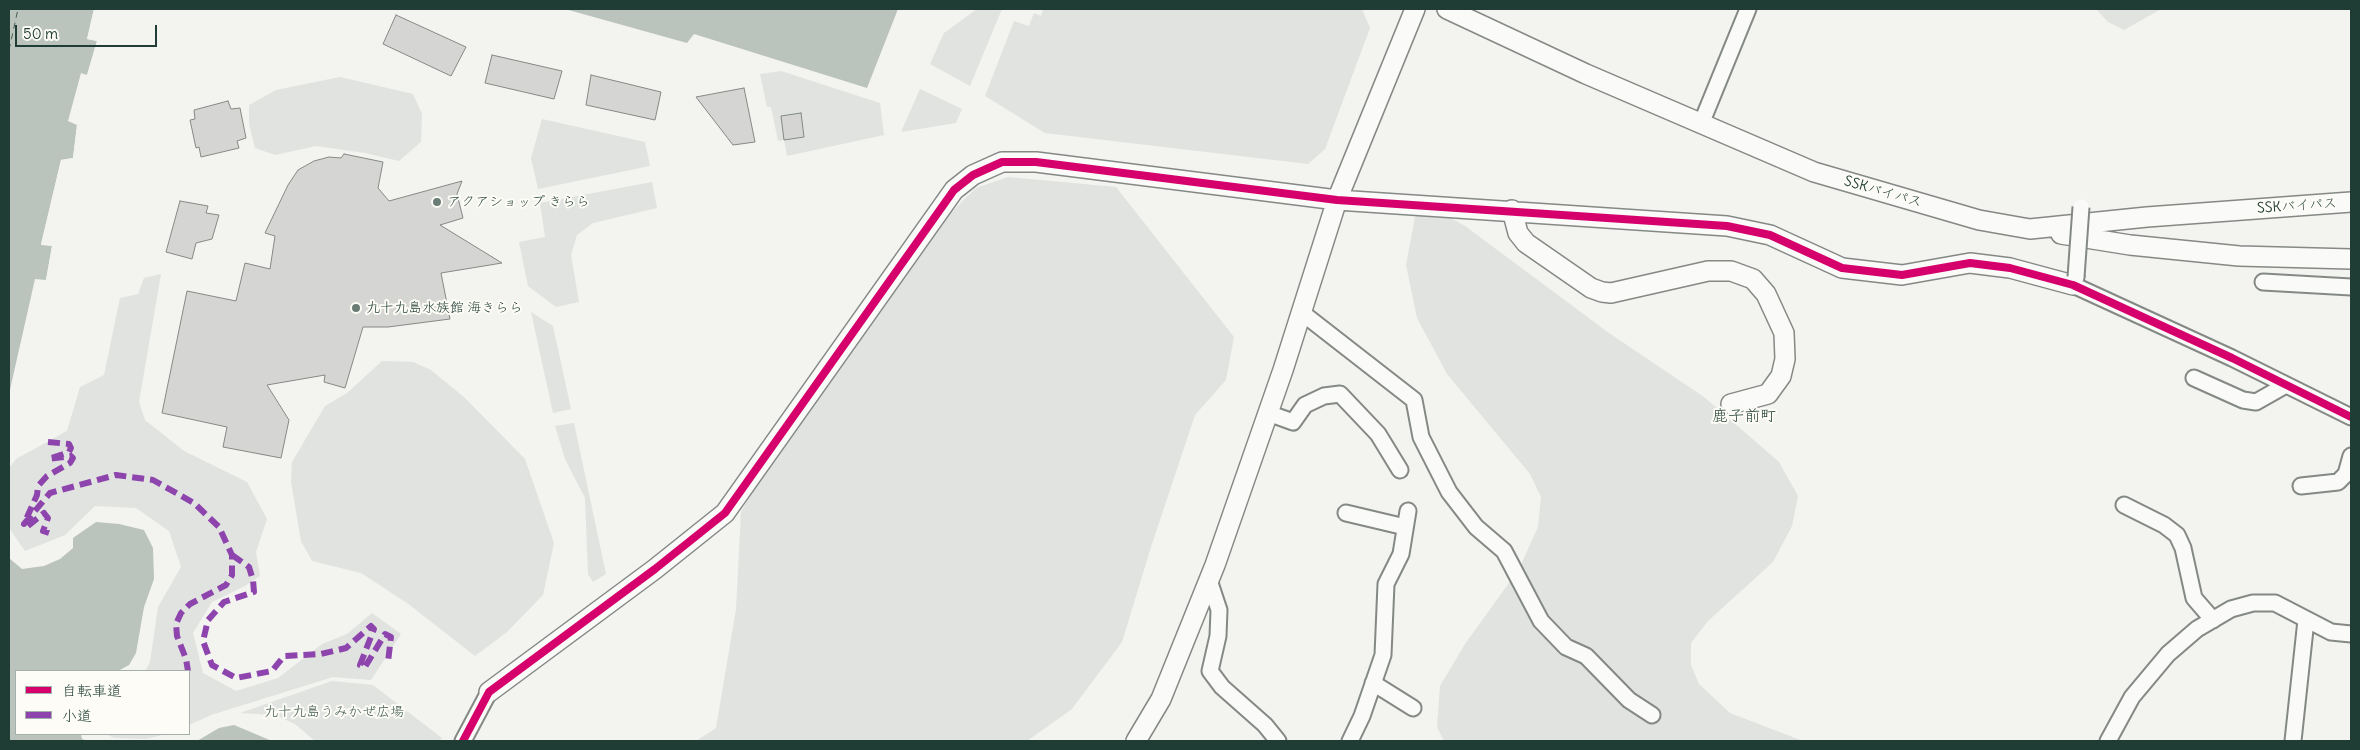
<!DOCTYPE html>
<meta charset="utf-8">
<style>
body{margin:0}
#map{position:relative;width:2360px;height:750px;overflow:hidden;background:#f3f3f0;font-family:Delius,"Klee One",sans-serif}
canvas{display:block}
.frame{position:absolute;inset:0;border:10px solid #1f3d34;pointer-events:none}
.legend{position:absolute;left:15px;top:670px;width:175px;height:65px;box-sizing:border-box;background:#fdfcf7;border:1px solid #a4b0a9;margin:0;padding:6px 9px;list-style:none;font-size:15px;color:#1f3d34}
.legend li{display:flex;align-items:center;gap:10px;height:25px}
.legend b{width:25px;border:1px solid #a4b0a9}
.scale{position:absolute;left:15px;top:25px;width:142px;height:22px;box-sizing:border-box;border:2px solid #1f3d34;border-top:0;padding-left:6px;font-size:15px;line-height:18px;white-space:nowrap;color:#1f3d34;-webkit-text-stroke:4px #fdfcf7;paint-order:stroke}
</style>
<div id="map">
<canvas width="2360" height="750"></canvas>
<div class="frame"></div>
<ul class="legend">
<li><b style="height:6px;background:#d6006c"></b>自転車道</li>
<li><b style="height:6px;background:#8e44ad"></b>小道</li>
</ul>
<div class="scale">50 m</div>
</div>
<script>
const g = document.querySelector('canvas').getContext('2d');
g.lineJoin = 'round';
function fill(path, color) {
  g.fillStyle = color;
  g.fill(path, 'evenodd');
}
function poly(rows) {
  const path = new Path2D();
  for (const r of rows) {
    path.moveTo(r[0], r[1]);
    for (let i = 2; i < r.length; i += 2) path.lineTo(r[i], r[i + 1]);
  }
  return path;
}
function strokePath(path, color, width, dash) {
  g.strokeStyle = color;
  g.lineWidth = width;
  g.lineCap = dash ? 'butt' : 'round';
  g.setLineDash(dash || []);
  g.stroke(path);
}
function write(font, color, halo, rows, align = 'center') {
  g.font = font + ' Delius,"Klee One",sans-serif';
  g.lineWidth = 4;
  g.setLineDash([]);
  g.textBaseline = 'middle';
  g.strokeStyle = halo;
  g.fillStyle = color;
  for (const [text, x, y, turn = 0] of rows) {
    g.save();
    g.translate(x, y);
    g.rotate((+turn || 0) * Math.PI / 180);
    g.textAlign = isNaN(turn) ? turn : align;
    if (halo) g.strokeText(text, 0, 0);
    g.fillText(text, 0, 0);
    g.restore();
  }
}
const green = poly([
 [977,9,1002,9,970,86,930,64,944,33],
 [1043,9,1362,9,1370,28,1325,149,1308,164,1045,133,985,96,1014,21,1029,26,1034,13,1041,16],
 [2096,9,2161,9,2124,30,2108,22],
 [781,71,880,103,884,135,787,156,784,140,778,141,771,107,767,107,760,74],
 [340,77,413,94,422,114,421,142,399,161,365,153,316,146,275,155,255,148,249,124,249,105,276,90],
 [920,89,962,109,956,123,901,132],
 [542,119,645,142,650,166,538,189,531,158],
 [1008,177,1116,187,1234,337,1226,380,1195,415,1151,547,1122,642,1072,709,1027,741,696,741,716,728,736,609,741,512,759,480,937,226,976,188],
 [652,182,657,208,593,223,577,235,571,255,579,302,556,307,528,286,519,242,545,237,540,203],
 [1429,206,1465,226,1609,333,1704,397,1779,462,1798,496,1792,526,1773,562,1708,621,1691,643,1691,665,1699,684,1730,713,1803,741,1444,741,1437,727,1440,686,1465,644,1519,569,1538,527,1541,497,1530,474,1447,374,1417,318,1406,265,1415,217],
 [161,274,139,402,145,420,184,451,247,482,267,519,256,552,260,576,245,586,212,602,193,633,203,673,236,691,278,678,322,644,347,634,372,613,401,634,371,680,333,677,211,715,189,725,189,671,145,671,150,662,158,607,181,567,169,531,136,508,95,506,65,535,25,551,9,528,9,468,16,459,67,431,80,387,104,375,120,298,138,294,144,278],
 [531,312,553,326,571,409,553,413],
 [382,361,413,362,431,370,465,398,525,459,554,543,543,595,507,632,475,656,407,603,361,573,312,561,301,541,291,482,292,462,325,406,347,393],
 [574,423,606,574,593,582,588,574,585,498,565,459,555,426],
 [332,681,373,685,442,738,440,741,315,741,295,724,275,715,240,713],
 [106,734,166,734,146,739,114,738]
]);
const water = poly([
 [9,9,94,9,87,39,97,41,87,75,81,73,68,121,77,125,73,158,61,160,41,244,52,246,46,280,35,279,9,394],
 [565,9,898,9,867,88,694,34,687,43],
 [96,522,119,524,144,530,153,548,154,579,144,607,136,653,129,665,118,671,16,671,16,734,81,734,82,739,88,741,9,741,9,558,22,569,44,566,60,559,73,548,73,538],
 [234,725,272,741,197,741,219,728]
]);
const pier = poly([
 [94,9,96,9,90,37,98,38,99,41,90,75,87,75,97,41,87,39],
 [77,125,80,126,75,159,63,162,44,243,55,246,48,280,46,280,52,246,41,245,61,160,73,158]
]);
const ferry = poly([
 [9,50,18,9]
]);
const building = poly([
 [396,15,466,47,451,76,383,44,396,15],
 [492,55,562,71,554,99,485,83,492,55],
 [591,75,661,92,655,120,586,105,591,75],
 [744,88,755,142,733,145,696,97,744,88],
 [228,101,231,109,240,108,246,138,237,141,239,148,201,157,199,147,196,148,190,120,195,119,194,110,228,101],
 [801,113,804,137,784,140,781,116,801,113],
 [344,154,383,162,378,188,389,201,462,181,457,194,463,218,440,225,502,263,441,273,450,319,388,327,363,327,345,388,324,382,325,375,267,385,289,420,281,458,223,447,227,427,162,413,187,291,236,301,245,263,270,269,275,236,265,233,288,185,298,170,314,161,329,157,341,158,344,154],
 [180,201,208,206,206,213,219,215,212,239,196,243,192,259,166,252,180,201]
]);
const minor = poly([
 [1701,124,1748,9],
 [2076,277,2073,285,2232,358,2351,417],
 [2263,282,2351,287],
 [1301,312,1414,400,1421,437,1449,492,1476,527,1504,551,1541,621,1566,647,1586,656,1629,700,1652,715],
 [2194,378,2243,400,2256,402,2286,385],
 [1268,413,1293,422,1305,405,1324,396,1340,394,1378,434,1400,470],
 [2301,486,2338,482,2346,474,2351,456],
 [2124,505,2164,525,2177,535,2183,548,2194,598,2213,620],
 [1346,513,1405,527],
 [1209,580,1219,610,1218,636,1210,671,1222,687,1265,725,1278,741],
 [1373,683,1413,708],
 [463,741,489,692],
 [1350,741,1362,716,1383,655,1386,584,1401,554,1408,511],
 [2108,741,2132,697,2168,654,2197,629,2231,609,2253,603,2275,603,2331,632,2351,634],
 [2293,741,2306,620]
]);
const tertiary = poly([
 [1447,9,1586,74,1814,172,1979,220,2030,229,2147,217,2351,202],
 [1512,210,1518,233,1526,243,1591,288,1602,292,1611,293,1708,271,1731,271,1753,279,1766,294,1784,333,1785,359,1781,376,1768,394,1731,404],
 [2061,234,2130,245,2239,256,2351,259],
 [489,692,655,569,725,513,954,190,973,175,1002,162,1036,162,1337,200,1727,226,1770,235,1842,268,1902,275,1970,263,2010,268,2073,285],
 [1136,741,1161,699,1215,565,1283,370,1337,200,1415,9]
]);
const minorBridge = poly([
 [2076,277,2081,207]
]);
const quiet = poly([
 [48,442,69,444,71,448,69,452,49,459,71,456,73,458,70,463,47,476,38,486,37,495,24,524,50,493,116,475,153,480,194,503,219,527,232,555,232,575,226,585,190,604,181,613,176,624,177,636,186,659,188,671],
 [28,526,44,513,48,518,43,531,49,533],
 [232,555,249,567,253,580,254,592,224,602,208,620,203,641,212,665,236,678,272,671,284,656,321,654,346,648,371,626,374,629,360,665,365,667,385,634,391,637,388,662]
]);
const cycleway = poly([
 [463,741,489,692,655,569,725,513,954,190,973,175,1002,162,1036,162,1337,200,1727,226,1770,235,1842,268,1902,275,1970,263,2010,268,2073,285,2232,358,2351,417]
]);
const markers = [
 [437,202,5,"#697d76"],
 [356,308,5,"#697d76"]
];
const streetNames = [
 ["SSKバイパス",1883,192,16],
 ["SSKバイパス",2297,206,-4]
];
const poiNames = [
 ["アクアショップ きらら",447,202],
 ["九十九島水族館 海きらら",366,308]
];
const parkNames = [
 ["九十九島うみかぜ広場",334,712]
];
const quarterNames = [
 ["鹿子前町",1744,416]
];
fill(green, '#e0e3df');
fill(water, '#bbc3bd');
fill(pier, '#f3f3f0');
strokePath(ferry, '#475f56', 1, [6, 5]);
fill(building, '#d5d6d3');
strokePath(building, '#848986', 1);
strokePath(minor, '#848986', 19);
strokePath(tertiary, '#848986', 22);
strokePath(minor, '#fafaf8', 15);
strokePath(tertiary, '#fafaf8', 19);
strokePath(minorBridge, '#848986', 19, []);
strokePath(minorBridge, '#fafaf8', 15);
strokePath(quiet, '#8e44ad', 6, [12, 6]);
strokePath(cycleway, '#d6006c', 8);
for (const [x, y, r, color] of markers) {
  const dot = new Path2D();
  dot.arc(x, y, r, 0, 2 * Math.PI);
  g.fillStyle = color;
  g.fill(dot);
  strokePath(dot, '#fdfcf7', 2);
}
write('14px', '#1f3d34', '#fdfcf7', streetNames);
write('14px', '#1f3d34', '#fdfcf7', poiNames, 'left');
write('14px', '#435c53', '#fdfcf7', parkNames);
write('16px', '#1f3d34', '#fdfcf7', quarterNames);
</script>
